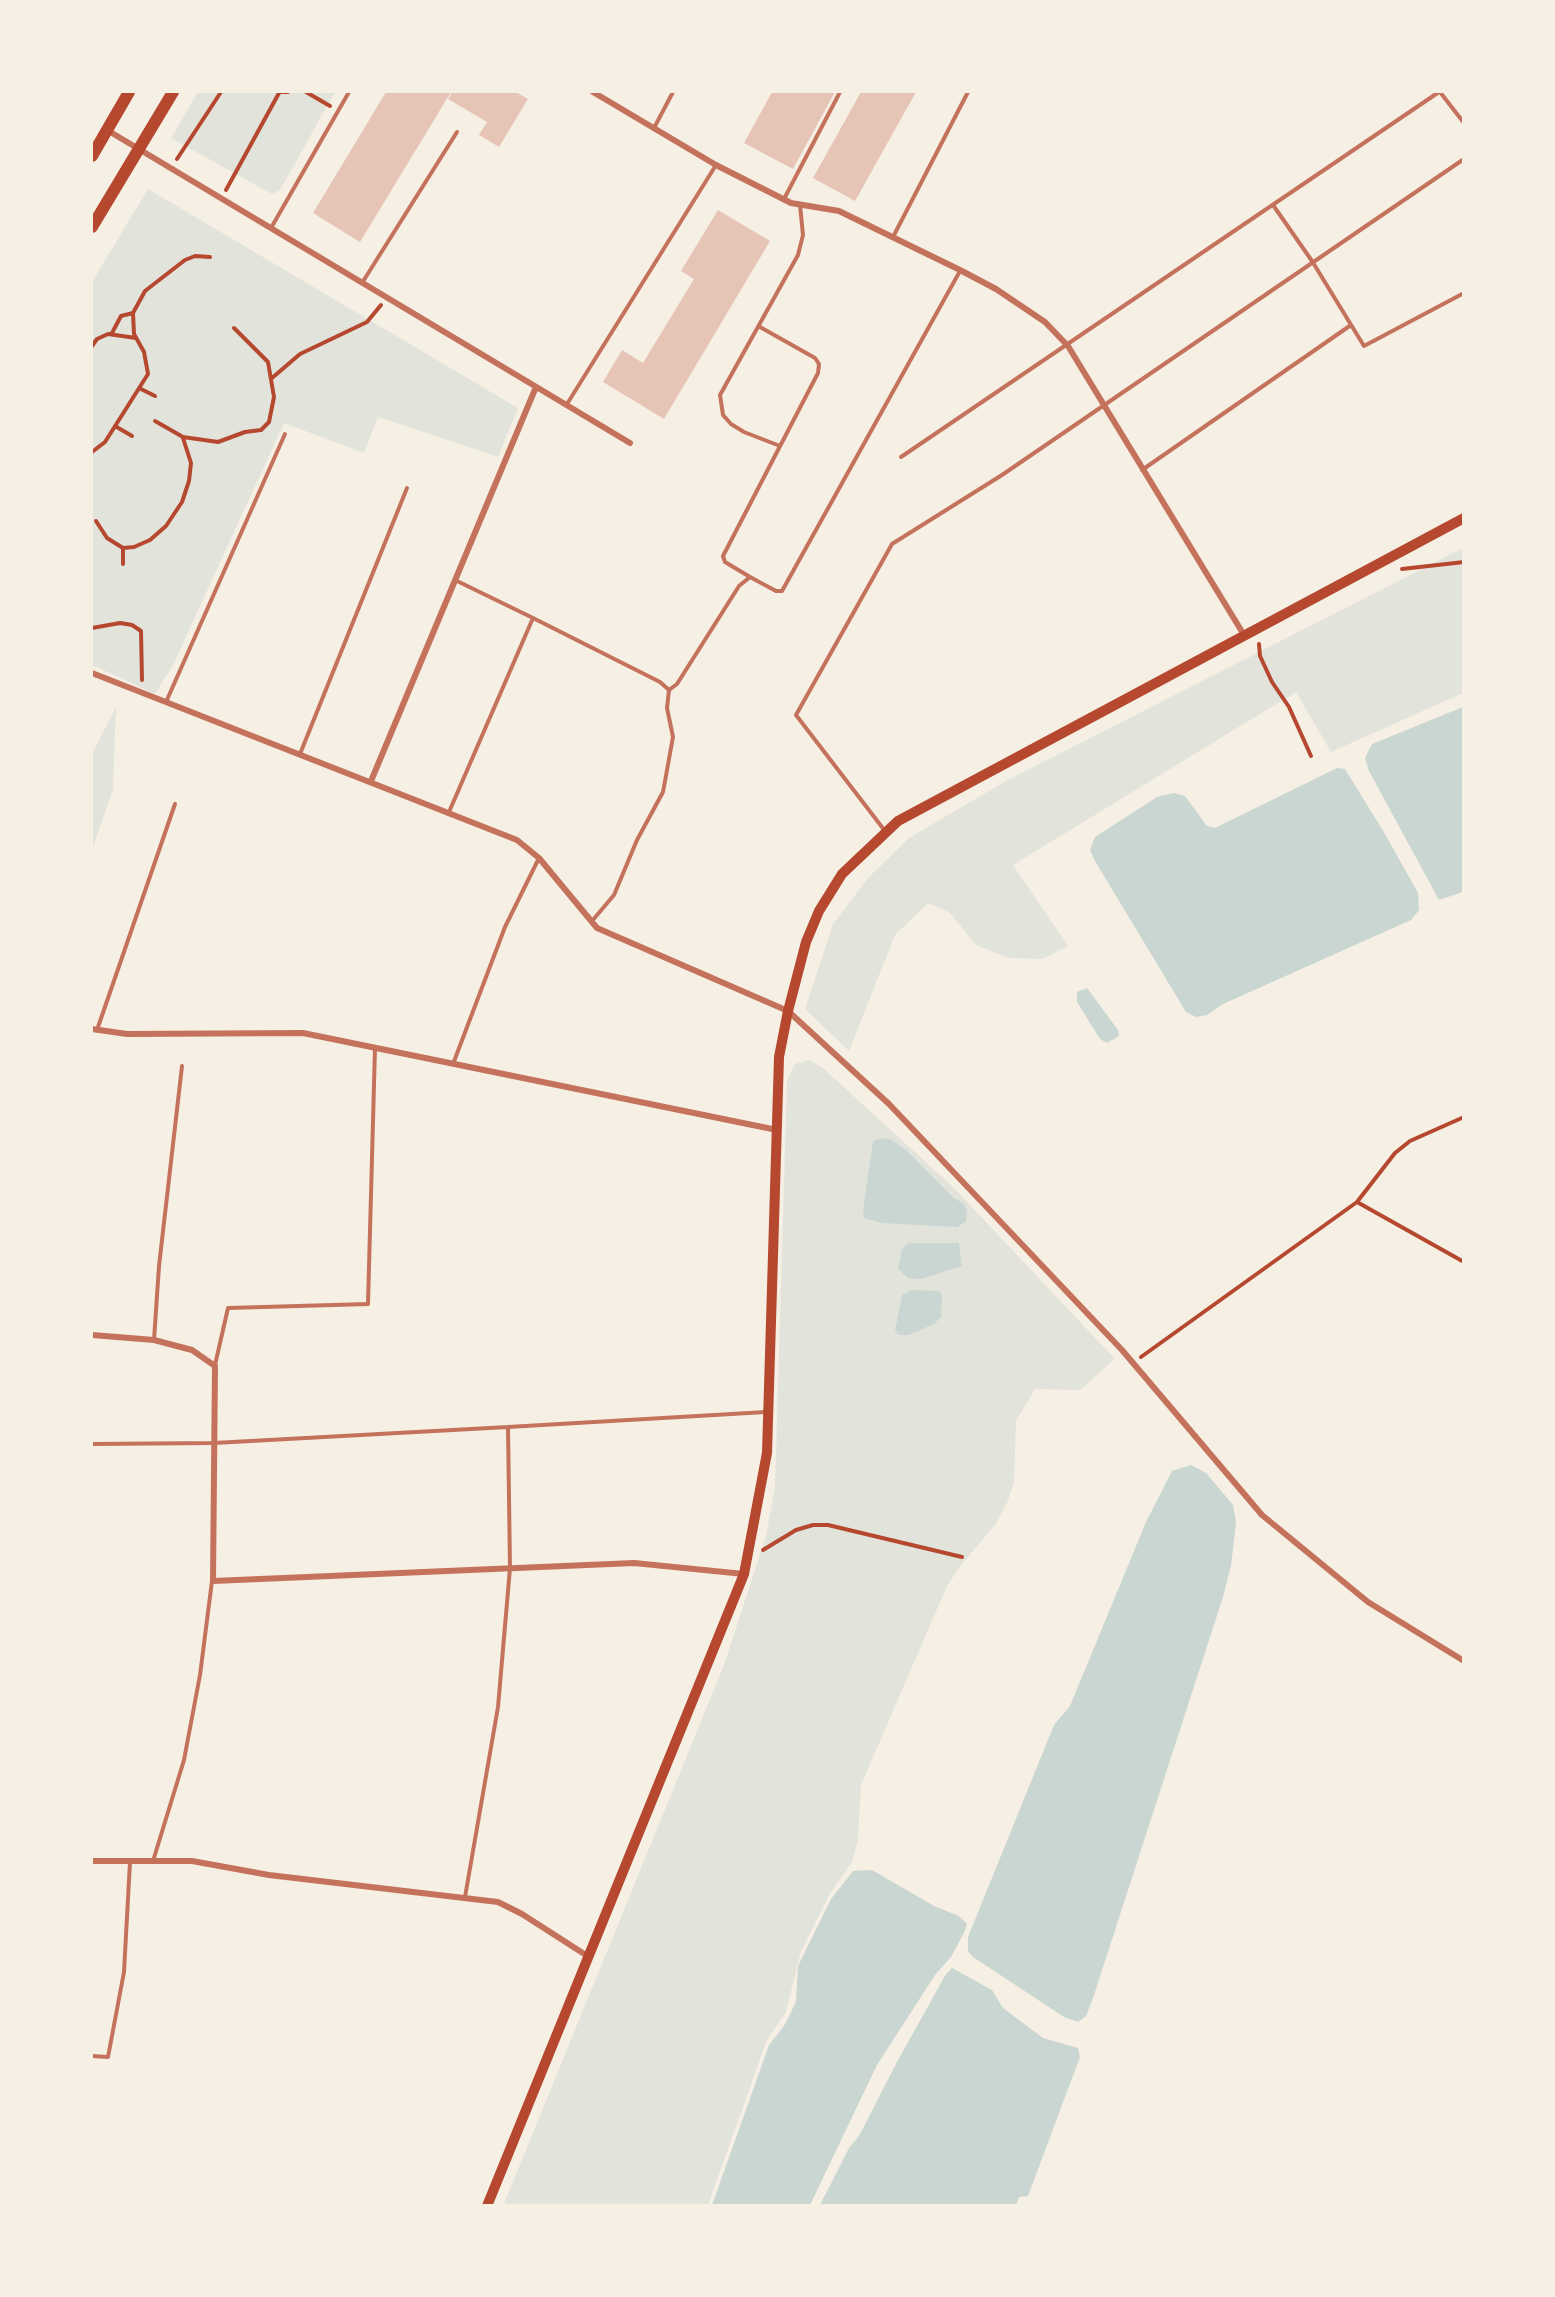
<!DOCTYPE html>
<style>
body{margin:0}
#map{position:relative;width:1555px;height:2297px;overflow:hidden;background:#f6efe4;font-family:"IBM Plex Sans",sans-serif}
canvas{display:block}
.frame{position:absolute;inset:0;border:93px solid #f6efe4;pointer-events:none}
</style>
<div id="map">
<canvas width="1555" height="2297"></canvas>
<div class="frame"></div>
</div>
<script>
const g = document.querySelector('canvas').getContext('2d');
g.lineJoin = 'round';
function fill(path, color) {
  g.fillStyle = color;
  g.fill(path, 'evenodd');
}
function poly(rows) {
  const path = new Path2D();
  for (const r of rows) {
    path.moveTo(r[0], r[1]);
    for (let i = 2; i < r.length; i += 2) path.lineTo(r[i], r[i + 1]);
  }
  return path;
}
function strokePath(path, color, width, dash) {
  g.strokeStyle = color;
  g.lineWidth = width;
  g.lineCap = dash ? 'butt' : 'round';
  g.setLineDash(dash || []);
  g.stroke(path);
}
const green = poly([
 [198,92,335,92,280,190,272,194,171,138],
 [148,189,518,408,498,457,378,417,364,453,284,423,173,665,155,694,92,665,92,282],
 [1463,548,1463,693,1331,752,1296,692,1013,865,1068,946,1043,959,1008,958,976,945,950,913,928,903,895,935,849,1051,805,1009,833,924,868,878,909,838,1006,781],
 [116,707,113,789,92,850,92,754],
 [809,1060,823,1068,953,1187,1115,1359,1080,1390,1035,1389,1016,1421,1014,1483,1007,1503,995,1525,961,1565,947,1586,861,1785,858,1840,852,1862,829,1895,801,1951,786,2012,767,2040,708,2205,503,2206,724,1665,766,1536,775,1487,787,1081,795,1064]
]);
const water = poly([
 [1463,707,1463,892,1439,900,1369,771,1365,758,1372,744],
 [1337,768,1345,769,1385,834,1418,893,1419,910,1411,920,1223,1004,1207,1015,1196,1017,1186,1012,1095,861,1090,850,1095,837,1157,797,1174,793,1185,796,1207,826,1215,828],
 [1087,988,1118,1030,1119,1036,1107,1043,1100,1039,1077,1002,1077,992],
 [883,1138,892,1140,907,1151,954,1198,964,1204,967,1212,966,1222,957,1227,882,1223,864,1218,863,1210,873,1141],
 [908,1243,959,1243,962,1266,921,1279,908,1278,898,1269,902,1249],
 [911,1290,939,1291,942,1296,941,1317,934,1324,908,1335,899,1335,895,1331,902,1295],
 [1191,1465,1206,1473,1233,1505,1236,1522,1231,1566,1223,1597,1093,1998,1086,2016,1078,2022,1064,2017,973,1957,968,1951,968,1937,1054,1725,1070,1706,1146,1522,1172,1471],
 [872,1870,934,1906,959,1916,967,1924,965,1931,951,1957,935,1975,877,2065,810,2205,712,2205,769,2045,784,2026,796,2002,798,1966,831,1899,853,1871],
 [952,1968,992,1990,1003,2008,1043,2038,1078,2048,1080,2057,1028,2196,1019,2197,1016,2206,820,2205,849,2148,859,2136,897,2062,946,1974]
]);
const building = poly([
 [386,92,451,92,360,242,313,213],
 [452,92,516,92,528,99,499,147,479,135,487,122,448,99],
 [772,92,835,92,793,169,744,143],
 [861,92,916,92,855,201,813,178],
 [718,210,770,241,664,419,603,382,622,350,643,363,694,279,681,271]
]);
const path = poly([
 [278,92,288,92],
 [306,92,330,106],
 [177,159,221,92],
 [226,190,279,93],
 [112,333,121,316,133,313],
 [92,346,97,339,108,334,136,338],
 [272,378,300,354,367,322,381,305],
 [139,388,155,396],
 [155,421,183,437,218,442,245,432,261,430,269,422,274,397,268,362,234,328],
 [115,426,132,436],
 [92,452,105,442,148,374,144,352,134,334,133,313,145,291,185,260,195,256,210,257],
 [96,521,107,538,123,548,134,547,150,540,166,526,182,502,189,481,191,463,183,438],
 [123,548,123,564],
 [1402,569,1464,562],
 [92,628,120,623,132,625,141,631,142,680],
 [1259,644,1260,656,1272,682,1289,707,1311,756],
 [1357,1202,1464,1262],
 [1141,1357,1357,1202,1395,1153,1410,1141,1464,1117],
 [763,1550,796,1530,813,1525,828,1525,962,1557]
]);
const service = poly([
 [1440,92,1464,123],
 [654,128,673,92],
 [784,199,840,92],
 [1273,205,1312,261,1364,346,1464,293],
 [271,228,349,92],
 [893,237,968,92],
 [362,283,457,132],
 [760,327,815,358,819,364,818,373,723,556,725,562,750,577,776,591,782,591,960,271],
 [567,404,716,165],
 [780,446,744,432,731,424,723,415,720,395,798,255,803,235,800,205],
 [901,457,1439,92],
 [1142,470,1351,325],
 [533,618,660,682,669,690],
 [166,702,285,434],
 [300,754,407,488],
 [449,812,533,618,455,580],
 [885,831,796,715,892,544,1002,475,1464,159],
 [592,921,614,895,637,840,663,792,673,737,667,708,669,690,677,684,739,586,750,577],
 [97,1030,175,804],
 [453,1064,505,927,539,858],
 [154,1340,159,1266,182,1066],
 [215,1365,228,1308,368,1304,375,1048],
 [92,1444,214,1443,508,1427],
 [153,1861,184,1760,200,1675,212,1581],
 [465,1897,498,1707,510,1568,508,1427,766,1412],
 [92,2056,108,2057,124,1972,130,1862]
]);
const minor = poly([
 [593,92,716,165,791,203,839,211,960,270,996,289,1045,322,1068,346,1244,635],
 [107,130,630,443],
 [92,673,517,840,539,858,597,928,788,1011,889,1104,1122,1350,1262,1515,1368,1602,1464,1661],
 [371,781,536,387],
 [92,1029,127,1034,303,1033,777,1130],
 [92,1335,154,1340,192,1350,215,1366,213,1581,634,1563,744,1574],
 [92,1861,192,1861,269,1875,498,1902,522,1914,589,1957]
]);
const secondary = poly([
 [487,2206,744,1574,767,1453,779,1057,788,1011,806,942,819,911,842,874,898,821,1464,518]
]);
const primary = poly([
 [92,156,129,92],
 [92,227,173,92]
]);
fill(green, '#e2e4dc');
fill(water, '#c9d6d2');
fill(building, '#e6c5b7');
strokePath(path, '#b5482f', 4);
strokePath(service, '#c5725c', 4);
strokePath(minor, '#c5725c', 6);
strokePath(secondary, '#b5482f', 10);
strokePath(primary, '#b5482f', 12);
</script>
